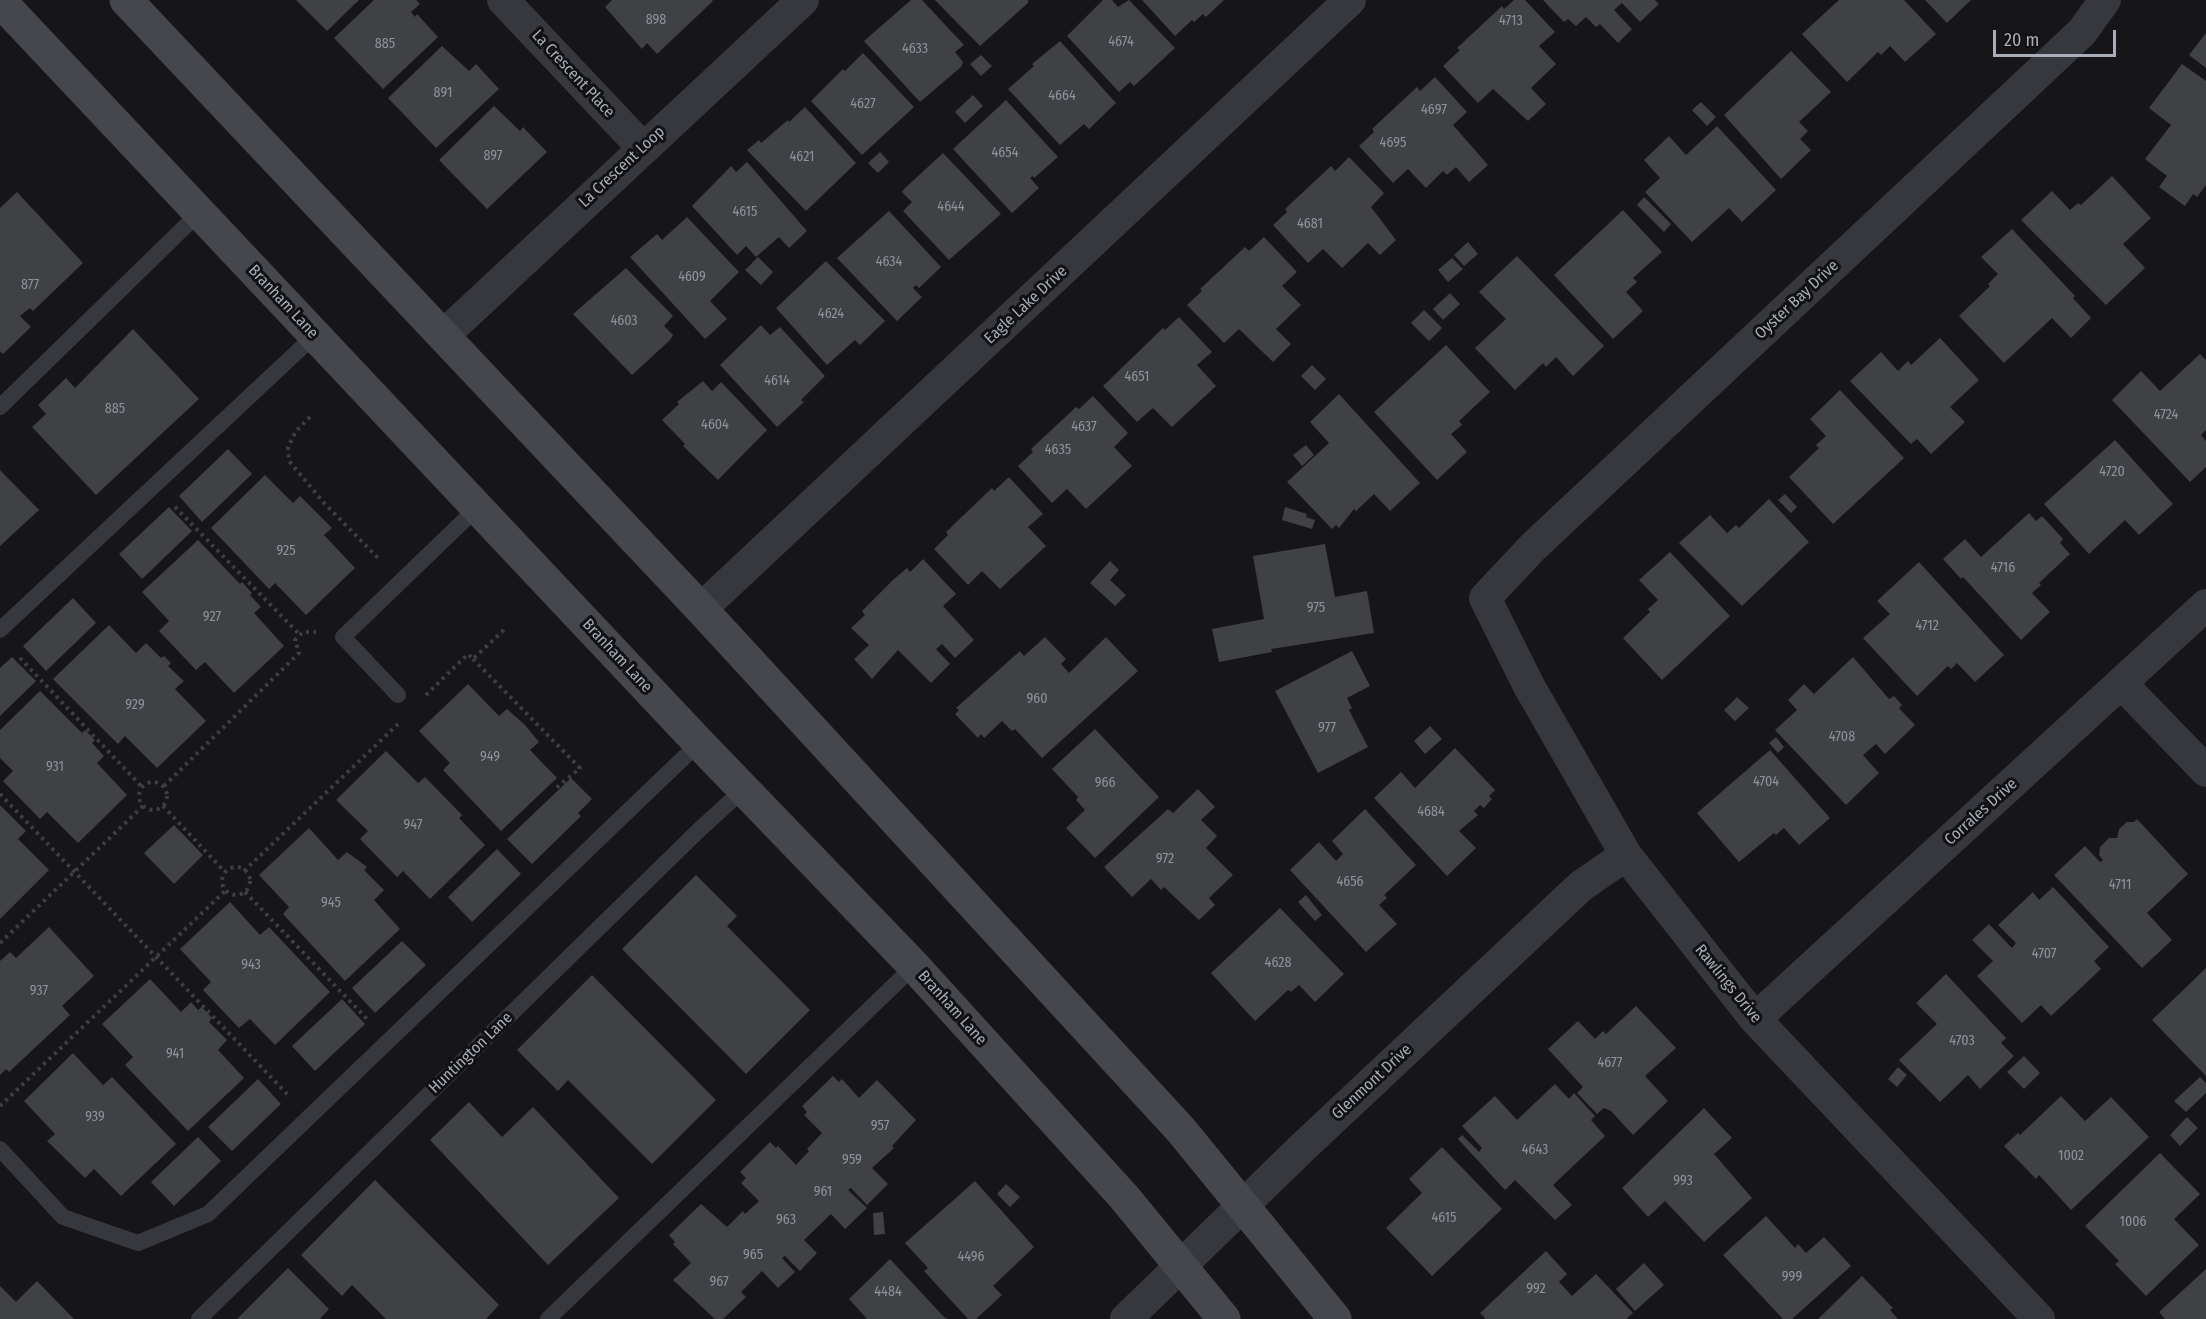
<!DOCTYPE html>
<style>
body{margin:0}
#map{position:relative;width:2206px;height:1319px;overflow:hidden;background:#161618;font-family:"Fira Sans Condensed",sans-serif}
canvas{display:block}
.scale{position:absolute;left:1993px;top:30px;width:123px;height:27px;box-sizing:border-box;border:3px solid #a8adb8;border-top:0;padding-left:8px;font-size:18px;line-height:21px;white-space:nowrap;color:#a8adb8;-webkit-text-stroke:4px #111113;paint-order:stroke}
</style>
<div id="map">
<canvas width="2206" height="1319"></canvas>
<div class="scale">20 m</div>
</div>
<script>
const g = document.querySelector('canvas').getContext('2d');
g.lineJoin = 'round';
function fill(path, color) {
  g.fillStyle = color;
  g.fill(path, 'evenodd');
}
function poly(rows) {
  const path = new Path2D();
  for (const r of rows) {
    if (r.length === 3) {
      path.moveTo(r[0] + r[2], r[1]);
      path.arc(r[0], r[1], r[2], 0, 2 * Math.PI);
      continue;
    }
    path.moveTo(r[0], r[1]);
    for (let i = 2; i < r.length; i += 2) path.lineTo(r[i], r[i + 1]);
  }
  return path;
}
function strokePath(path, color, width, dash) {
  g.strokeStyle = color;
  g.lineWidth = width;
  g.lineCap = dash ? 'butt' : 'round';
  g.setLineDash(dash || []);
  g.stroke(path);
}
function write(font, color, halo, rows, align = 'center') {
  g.font = font + ' "Fira Sans Condensed",sans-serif';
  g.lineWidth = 6;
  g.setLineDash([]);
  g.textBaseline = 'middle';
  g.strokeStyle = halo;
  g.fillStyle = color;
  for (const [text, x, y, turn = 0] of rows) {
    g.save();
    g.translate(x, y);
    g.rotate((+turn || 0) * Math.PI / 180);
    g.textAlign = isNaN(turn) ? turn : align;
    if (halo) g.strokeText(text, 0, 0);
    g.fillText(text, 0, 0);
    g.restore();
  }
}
const building = poly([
 [296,0,359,0,327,31],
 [374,0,416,0,420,4,411,12,415,17,417,14,438,37,383,89,334,38],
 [612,0,712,0,713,1,657,54,647,43,642,49,605,7],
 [911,0,922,0,964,45,955,52,963,62,961,67,920,102,864,41],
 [935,0,1028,0,1028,3,980,46],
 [1103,0,1112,0,1118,7,1129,0,1175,48,1134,86,1130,82,1119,92,1067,36],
 [1142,0,1224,0,1206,17,1203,14,1194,22,1192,20,1175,36],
 [1514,0,1525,0,1555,32,1539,46,1556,64,1531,88,1546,104,1528,121,1493,89,1478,103,1443,66,1460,50,1457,48,1502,6,1504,9],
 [1543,0,1655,0,1659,4,1640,22,1622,3,1614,10,1632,29,1618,43,1600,24,1596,27,1586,17,1576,26,1568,19,1564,22],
 [1839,0,1904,0,1936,34,1905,62,1890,46,1881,55,1878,52,1847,82,1802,34],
 [1925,0,1971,0,1947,23],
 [2206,33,2206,68,2189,55],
 [1060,41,1116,103,1089,129,1084,124,1060,145,1008,89,1034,66,1032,64],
 [442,46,469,71,476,64,499,89,436,148,388,98],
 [1791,51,1831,92,1799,122,1808,131,1800,139,1811,150,1781,179,1724,115],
 [863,53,914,107,862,155,811,101,843,69,845,71],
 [981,55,992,66,981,76,970,64],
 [2182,64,2206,81,2206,185,2197,197,2193,194,2185,206,2159,187,2167,176,2145,159,2171,125,2149,108],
 [1435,77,1467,112,1453,125,1488,165,1469,182,1456,167,1447,175,1443,171,1426,188,1408,169,1393,183,1359,146,1374,132,1372,129,1417,87,1420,91],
 [973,95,983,106,965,123,955,112],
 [1006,100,1058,157,1034,178,1033,176,1030,178,1039,188,1012,213,953,149],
 [1701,102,1716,117,1707,126,1692,110],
 [494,106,520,131,523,127,547,152,487,209,439,160],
 [805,107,856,163,806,211,747,150,759,140,761,143,788,120,789,122],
 [1717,126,1776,190,1742,222,1729,208,1692,242,1645,192,1660,178,1644,160,1669,136,1686,155],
 [880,152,889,162,878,173,868,163],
 [943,153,1001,214,949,260,903,211,912,202,902,192,904,189],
 [1349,157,1384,193,1371,207,1396,240,1380,255,1368,243,1342,268,1323,249,1308,263,1273,225,1287,212,1285,209,1331,166,1335,171],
 [747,162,807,231,789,248,779,237,756,257,746,246,737,255,692,206,731,166,736,172],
 [2112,176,2151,218,2123,244,2145,268,2106,305,2021,220,2052,191,2070,210,2078,203,2081,205],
 [17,192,83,263,33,311,30,308,20,316,31,327,3,354,0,351,0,208],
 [1644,197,1671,224,1664,232,1637,205],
 [1623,210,1662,252,1633,278,1637,282,1626,292,1643,311,1613,339,1554,275],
 [889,211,941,267,919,288,916,285,913,288,922,297,897,321,837,258],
 [687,217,739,272,710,301,727,319,705,339,630,257,657,234,662,240],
 [2012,229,2075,296,2073,298,2091,318,2071,338,2052,318,2004,363,1959,316,1990,286,1988,284,1998,274,1981,257],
 [1264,237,1297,272,1282,286,1301,305,1276,329,1291,344,1273,362,1239,329,1224,343,1187,305,1202,291,1200,289,1245,247,1249,251],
 [1468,242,1478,254,1464,266,1454,255],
 [1517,256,1604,346,1573,376,1556,357,1546,367,1543,363,1515,390,1475,348,1506,319,1479,292],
 [758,257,773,272,761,285,745,270],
 [1452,258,1463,269,1448,282,1438,270],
 [826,261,885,321,860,345,855,340,827,365,776,308],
 [626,268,673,316,664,326,673,335,670,340,632,375,573,314],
 [1450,293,1460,304,1443,320,1433,309],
 [1424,310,1442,328,1429,341,1411,323],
 [1179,317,1212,352,1197,365,1216,386,1172,427,1153,408,1137,422,1103,386,1163,328,1165,330],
 [761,325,770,335,780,327,825,376,801,400,804,402,777,427,720,365],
 [133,329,199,399,96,495,32,427,46,414,38,405,66,378,75,388],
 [1940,338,1979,380,1950,407,1965,422,1931,454,1917,439,1911,444,1850,381,1881,352,1898,371,1908,361,1911,365],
 [1446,345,1490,392,1459,421,1462,425,1451,434,1467,452,1437,480,1374,412],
 [2200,354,2206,360,2206,430,2201,435,2206,441,2206,467,2190,482,2112,400,2141,371,2160,391],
 [1312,365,1326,379,1315,390,1301,376],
 [703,381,712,391,721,382,767,430,718,480,683,446,685,444,662,420,679,404,677,402],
 [1840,390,1904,458,1833,524,1789,477,1819,448,1816,445,1826,436,1810,419],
 [1339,394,1420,483,1390,511,1374,494,1356,511,1354,509,1339,528,1336,525,1332,529,1287,482,1329,443,1310,422],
 [1093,396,1128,433,1114,447,1132,466,1086,509,1067,489,1052,503,1018,466,1033,452,1031,449,1076,407,1079,409],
 [2115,440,2173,504,2139,535,2125,520,2089,554,2044,504],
 [1306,445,1314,455,1302,466,1293,455],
 [228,449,252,474,202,522,179,496],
 [0,470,39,510,0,546],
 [265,475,293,503,300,496,332,528,324,535,355,568,306,615,275,583,269,589,211,528],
 [1009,477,1043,514,1028,527,1046,546,1000,589,982,571,968,585,934,549,948,535,946,532,992,488,994,491],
 [1785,494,1797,507,1791,513,1778,500],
 [1769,499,1809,542,1742,606,1679,543,1710,515,1727,533,1736,525,1739,528],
 [169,507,192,531,142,579,119,554],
 [1285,507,1307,514,1306,517,1315,520,1312,529,1282,520],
 [2029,513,2036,521,2042,516,2063,539,2060,543,2070,554,2039,583,2041,585,2032,593,2050,612,2021,640,1963,577,1961,579,1943,559,1965,539,1981,557],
 [198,540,240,584,242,582,252,593,250,595,261,607,254,613,284,646,234,693,205,662,196,670,159,631,169,621,142,592],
 [1325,544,1335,597,1367,591,1374,633,1271,649,1272,652,1219,662,1212,629,1264,619,1253,556],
 [1670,552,1730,616,1662,680,1623,638,1650,612,1648,609,1658,600,1639,580],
 [923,559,956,594,943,606,974,640,955,658,942,644,936,649,950,664,931,683,898,650,872,679,854,659,869,645,851,628,865,615,862,611,894,579,907,568,910,572],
 [1110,561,1119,570,1110,580,1126,595,1115,606,1090,583],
 [1919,562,2004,655,1975,682,1957,663,1951,669,1948,666,1917,696,1863,638,1890,614,1877,601],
 [73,598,96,623,46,671,23,646],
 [109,625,136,653,146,643,161,658,164,656,171,663,168,666,184,681,175,689,206,721,157,768,125,736,118,744,53,679],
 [1045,637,1066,659,1061,664,1069,673,1106,637,1138,671,1042,758,1015,729,1012,731,1002,721,984,738,981,734,978,738,955,714,959,710,956,708,1020,651,1024,656],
 [1352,651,1370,686,1347,698,1352,708,1349,710,1368,747,1318,773,1275,691],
 [12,657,36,681,0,716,0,668],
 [1853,657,1889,699,1894,696,1902,705,1899,708,1915,725,1885,754,1876,744,1863,755,1879,773,1846,805,1775,730,1797,710,1788,700,1804,684,1814,694],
 [468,684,499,716,507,709,525,725,539,742,530,750,557,778,501,831,443,770,450,763,419,731],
 [40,691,82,733,85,730,95,740,92,743,104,756,97,763,127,795,78,843,47,812,40,819,3,781,13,771,0,758,0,730],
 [1737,697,1749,708,1735,721,1724,710],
 [1430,726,1442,739,1425,754,1414,741],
 [1095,729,1159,797,1095,858,1066,828,1085,810,1076,800,1078,797,1052,769],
 [1776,737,1784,747,1778,753,1769,743],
 [1455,748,1495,790,1489,796,1492,799,1484,808,1480,805,1474,811,1478,815,1459,831,1476,848,1447,876,1374,798,1401,772,1415,788],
 [1770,750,1830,818,1799,845,1784,828,1776,835,1774,833,1739,862,1697,813],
 [386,751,418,783,425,777,462,815,459,818,485,845,430,899,403,871,397,877,360,839,368,831,336,800],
 [571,778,592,799,578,813,581,816,532,864,507,839],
 [1198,789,1215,807,1201,820,1217,836,1206,848,1233,875,1209,898,1215,905,1199,920,1164,887,1161,890,1151,879,1132,897,1104,867,1168,809,1173,813],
 [0,805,26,831,18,839,49,870,0,919],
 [1365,809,1416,865,1384,895,1387,898,1379,905,1397,924,1366,952,1290,870,1319,842,1336,861,1343,854,1332,841],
 [2137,819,2188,874,2147,913,2172,940,2142,968,2054,875,2085,846,2100,862,2103,860,2099,855,2100,847,2109,838,2117,838,2119,829,2127,822,2134,822],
 [174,825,203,855,174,884,144,853],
 [309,828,338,860,347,852,367,867,364,870,384,890,374,900,400,929,345,981,283,914,289,907,259,875],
 [497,849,521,874,472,922,448,897],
 [696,875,737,916,727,926,810,1010,746,1074,622,949],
 [2053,887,2109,947,2094,961,2101,969,2051,1016,2041,1005,2022,1023,1977,976,1993,961,1972,940,1989,924,2012,948,2016,943,1998,925,2033,892,2039,900],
 [1306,895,1322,915,1315,921,1298,902],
 [230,902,260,935,269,927,330,992,275,1045,250,1019,239,1028,203,990,211,982,180,949],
 [1280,908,1344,974,1315,1002,1299,985,1291,992,1288,990,1255,1021,1211,973],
 [49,927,94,976,62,1006,70,1015,9,1072,6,1069,0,1075,0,961,10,952,16,958],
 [402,941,426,965,375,1013,352,988],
 [2206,968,2206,1076,2152,1020],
 [1946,974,2006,1038,2001,1043,2014,1056,1980,1089,1968,1075,1940,1102,1899,1060,1937,1024,1916,1003],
 [592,975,716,1100,652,1164,568,1080,558,1091,517,1050],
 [150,979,181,1012,191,1002,198,1010,202,1007,212,1018,209,1022,227,1040,218,1050,244,1078,188,1131,125,1065,133,1057,102,1024],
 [342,999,365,1024,315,1071,292,1046],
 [1636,1006,1676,1048,1645,1076,1668,1101,1633,1135,1611,1111,1604,1108,1597,1114,1577,1093,1583,1087,1548,1049,1578,1021,1595,1039,1603,1031,1606,1034],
 [73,1053,103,1085,112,1077,176,1144,121,1196,94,1169,85,1178,47,1141,55,1134,24,1101],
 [2024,1056,2040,1073,2024,1089,2007,1072],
 [1898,1067,1907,1075,1897,1087,1888,1079],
 [833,1076,839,1082,842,1079,859,1098,877,1080,916,1120,892,1146,894,1148,872,1168,888,1184,867,1205,851,1188,848,1190,867,1208,845,1229,831,1214,804,1240,817,1253,800,1271,785,1256,782,1258,795,1272,778,1288,762,1271,741,1292,746,1297,723,1319,715,1319,673,1280,691,1263,673,1244,675,1242,669,1235,701,1204,727,1227,743,1211,745,1214,759,1201,741,1183,746,1178,740,1172,770,1142,776,1148,778,1146,796,1165,809,1151,807,1149,822,1133,804,1115,807,1112,802,1106],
 [2200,1077,2206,1083,2206,1093,2186,1112,2174,1101],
 [258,1079,281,1104,232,1151,208,1127],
 [1555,1084,1569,1099,1574,1093,1595,1116,1591,1120,1605,1136,1553,1185,1572,1205,1555,1220,1515,1180,1505,1190,1458,1139,1462,1135,1479,1152,1482,1148,1462,1126,1495,1096,1517,1120],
 [2061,1096,2085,1121,2111,1097,2149,1137,2071,1210,2039,1175,2036,1179,2004,1146,2018,1133,2020,1135],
 [469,1102,502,1137,533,1107,619,1198,548,1265,430,1140],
 [1704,1108,1732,1138,1714,1154,1752,1198,1704,1242,1665,1201,1648,1217,1622,1188],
 [2187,1117,2198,1128,2180,1146,2170,1135],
 [198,1137,221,1161,174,1206,151,1182],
 [1442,1147,1502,1209,1432,1276,1386,1228,1422,1193,1409,1179],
 [2160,1153,2200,1194,2174,1219,2199,1245,2146,1296,2115,1264,2119,1261,2085,1226],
 [375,1180,499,1305,486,1319,386,1319,352,1285,342,1296,301,1255],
 [975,1181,1034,1247,993,1286,1002,1295,976,1319,968,1319,924,1271,928,1268,905,1243],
 [1006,1184,1020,1197,1010,1207,997,1194],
 [883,1212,885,1234,874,1235,873,1213],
 [1766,1216,1795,1248,1798,1244,1806,1253,1824,1237,1851,1266,1792,1319,1783,1319,1723,1255],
 [1546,1251,1567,1274,1559,1282,1572,1296,1596,1274,1633,1313,1626,1319,1486,1319,1480,1313],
 [890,1259,944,1317,948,1319,867,1319,849,1299],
 [1644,1263,1664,1285,1635,1311,1616,1289],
 [288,1268,329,1309,320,1319,237,1319],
 [2206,1269,2206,1319,2165,1319,2159,1312],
 [1862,1276,1893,1308,1890,1310,1898,1319,1818,1319],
 [37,1281,74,1319,0,1319,0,1286,16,1302]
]);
const path = poly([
 [310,417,296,431,288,447,289,461,324,503,380,560],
 [175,507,300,635],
 [20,658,142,787],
 [473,659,580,768,555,789],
 [426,695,468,654,473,659,507,627],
 [153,796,14],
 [164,786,299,653,295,640,303,632,316,632],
 [0,794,289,1096],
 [163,806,225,872],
 [236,881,14],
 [244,871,398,724],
 [245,892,369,1021],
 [0,943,143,806],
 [0,1106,225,891]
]);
const service = poly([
 [0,407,199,213],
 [0,630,314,336],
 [398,695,343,637,477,508],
 [0,1149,63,1217,138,1243,208,1214,699,743],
 [199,1319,699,830,744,789],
 [548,1319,914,966]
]);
const minor = poly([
 [503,0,643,148],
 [443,336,803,0],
 [701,609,1350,0],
 [2122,684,2206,771],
 [1755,1019,2206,605],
 [1126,1319,1302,1148,1581,886,1626,855],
 [2039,1319,1755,1019,1626,855,1529,686,1485,598,1533,547,2082,32,2105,0]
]);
const secondary = poly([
 [126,0,701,609,1181,1130,1335,1319],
 [0,1,699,743,914,966,1124,1197,1224,1319]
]);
const numberNames = [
 ["898",656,20],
 ["4713",1511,21],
 ["4674",1121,42],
 ["885",385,44],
 ["4633",915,49],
 ["891",443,93],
 ["4664",1062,96],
 ["4627",863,104],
 ["4697",1434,110],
 ["4695",1393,143],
 ["4654",1005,153],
 ["897",493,156],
 ["4621",802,157],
 ["4644",951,207],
 ["4615",745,212],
 ["4681",1310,224],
 ["4634",889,262],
 ["4609",692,277],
 ["877",30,285],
 ["4624",831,314],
 ["4603",624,321],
 ["4651",1137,377],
 ["4614",777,381],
 ["885",115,409],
 ["4724",2166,415],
 ["4604",715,425],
 ["4637",1084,427],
 ["4635",1058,450],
 ["4720",2112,472],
 ["925",286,551],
 ["4716",2003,568],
 ["975",1316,608],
 ["927",212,617],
 ["4712",1927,626],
 ["960",1037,699],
 ["929",135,705],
 ["977",1327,728],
 ["4708",1842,737],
 ["949",490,757],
 ["931",55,767],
 ["4704",1766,782],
 ["966",1105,783],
 ["4684",1431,812],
 ["947",413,825],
 ["972",1165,859],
 ["4656",1350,882],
 ["4711",2120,885],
 ["945",331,903],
 ["4707",2044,954],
 ["4628",1278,963],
 ["943",251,965],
 ["937",39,991],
 ["4703",1962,1041],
 ["941",175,1054],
 ["4677",1610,1063],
 ["939",95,1117],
 ["957",880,1126],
 ["4643",1535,1150],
 ["1002",2071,1156],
 ["959",852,1160],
 ["993",1683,1181],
 ["961",823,1192],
 ["4615",1444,1218],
 ["963",786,1220],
 ["1006",2133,1222],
 ["965",753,1255],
 ["4496",971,1257],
 ["999",1792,1277],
 ["967",719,1282],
 ["992",1536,1289],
 ["4484",888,1292]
];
const streetNames = [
 ["La Crescent Place",573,74,47],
 ["La Crescent Loop",622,167,-43],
 ["Oyster Bay Drive",1797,300,-43],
 ["Branham Lane",283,302,47],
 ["Eagle Lake Drive",1026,305,-43],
 ["Branham Lane",617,656,47],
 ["Corrales Drive",1981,812,-42],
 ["Rawlings Drive",1728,984,51],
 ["Branham Lane",952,1008,48],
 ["Huntington Lane",471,1053,-44],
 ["Glenmont Drive",1372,1082,-43]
];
fill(building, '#404145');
strokePath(path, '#3d3f44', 4, [3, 4.5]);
strokePath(service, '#37383d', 16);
strokePath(minor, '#37383d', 32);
strokePath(secondary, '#45474d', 33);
write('14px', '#8e929b', null, numberNames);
write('16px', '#a8adb8', '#111113', streetNames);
</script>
